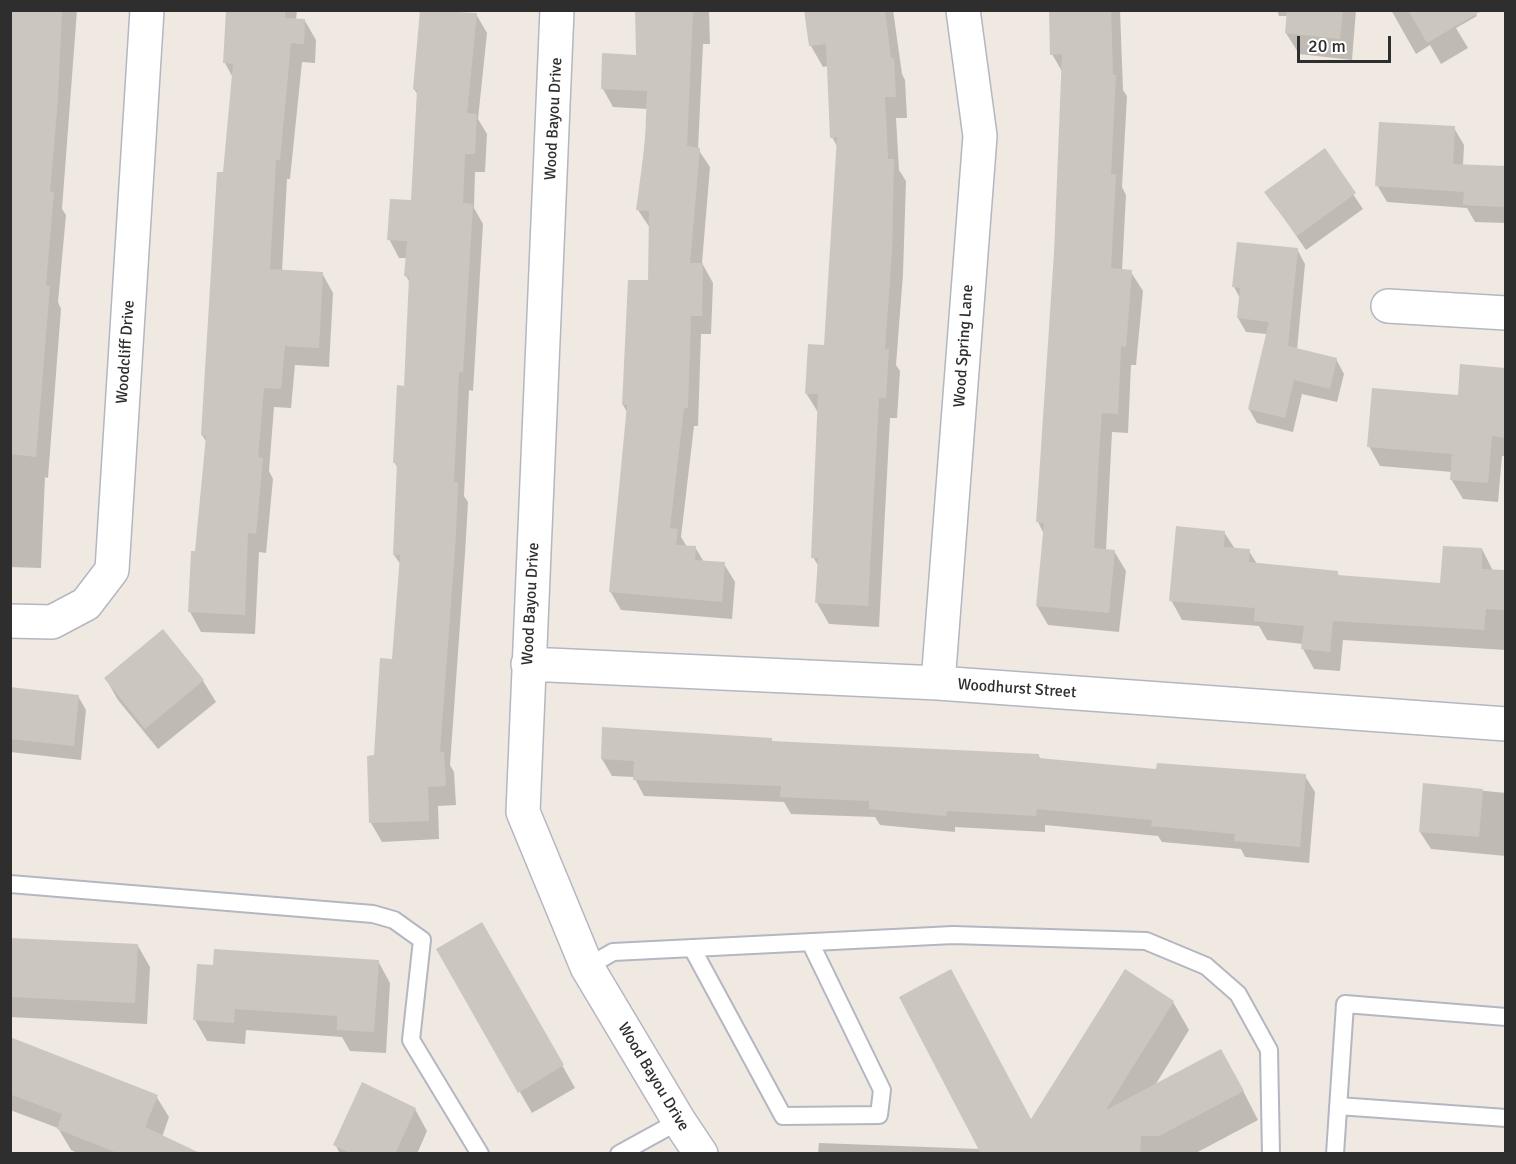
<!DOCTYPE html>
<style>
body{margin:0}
#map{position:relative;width:1516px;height:1164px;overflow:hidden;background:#efe9e1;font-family:Signika,sans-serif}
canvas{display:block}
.frame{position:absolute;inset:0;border:12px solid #2e2e2e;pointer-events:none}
.scale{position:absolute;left:1297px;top:36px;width:94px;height:27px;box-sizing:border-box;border:3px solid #2e2e2e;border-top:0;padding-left:8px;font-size:18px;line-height:21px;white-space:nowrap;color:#2e2e2e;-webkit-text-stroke:4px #fff;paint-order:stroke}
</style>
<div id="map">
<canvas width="1516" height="1164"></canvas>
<div class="frame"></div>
<div class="scale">20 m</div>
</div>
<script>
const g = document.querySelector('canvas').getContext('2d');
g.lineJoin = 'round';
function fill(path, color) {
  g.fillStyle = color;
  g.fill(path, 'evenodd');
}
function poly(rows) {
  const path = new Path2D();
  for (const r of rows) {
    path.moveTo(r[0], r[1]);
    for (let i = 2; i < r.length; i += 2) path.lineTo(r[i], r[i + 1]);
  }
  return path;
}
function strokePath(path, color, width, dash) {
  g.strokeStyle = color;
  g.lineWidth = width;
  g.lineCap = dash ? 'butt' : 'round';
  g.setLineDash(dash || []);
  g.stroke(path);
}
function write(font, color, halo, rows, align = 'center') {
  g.font = font + ' Signika,sans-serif';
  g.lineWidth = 4.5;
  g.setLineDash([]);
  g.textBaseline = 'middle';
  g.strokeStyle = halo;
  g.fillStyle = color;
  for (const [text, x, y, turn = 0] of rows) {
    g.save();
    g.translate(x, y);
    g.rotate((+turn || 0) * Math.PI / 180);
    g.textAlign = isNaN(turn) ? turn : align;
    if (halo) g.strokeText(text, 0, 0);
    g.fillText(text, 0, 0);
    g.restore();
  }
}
const shadow = poly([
 [10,10,77,10,62,209,66,215,58,302,61,309,48,478,45,477,41,568,10,567],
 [228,10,297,10,296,20,305,21,316,40,315,63,302,62,290,179,287,179,282,271,322,273,333,293,329,367,295,365,291,408,274,407,269,471,273,479,266,553,259,552,255,634,201,632,190,612,207,443,202,435,233,78,225,63],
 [422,10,476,14,487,33,478,119,487,134,485,172,475,172,474,208,483,224,473,391,469,390,464,496,468,502,465,554,450,765,454,772,456,805,438,806,439,839,382,842,371,823,376,757,393,660,401,565,394,555,398,469,395,463,405,387,410,283,406,276,407,258,399,258,389,239,413,202,418,95,414,89],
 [636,10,709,10,710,44,703,44,698,149,710,167,702,263,713,283,711,334,701,334,698,426,694,426,681,537,687,547,695,547,704,562,724,564,735,582,732,619,621,610,610,591,627,412,623,405,649,282,650,228,638,210,648,109,613,107,603,89,638,56],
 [826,10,893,10,902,74,905,80,907,118,896,118,899,170,906,181,903,274,896,365,900,371,897,418,890,418,879,627,829,624,817,603,819,567,813,557,819,414,806,393,826,347,838,148,832,137,828,66,823,67,811,46],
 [1050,10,1120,10,1123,90,1127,96,1122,187,1126,195,1122,271,1131,272,1143,291,1136,365,1131,365,1128,433,1112,432,1106,550,1114,551,1126,571,1119,632,1048,625,1037,606,1044,534,1038,522,1055,253,1063,73,1052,54],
 [1277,10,1356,10,1352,60,1299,54,1286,33,1288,16,1279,16],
 [1391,10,1474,10,1477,16,1456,28,1468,48,1441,64,1430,45,1416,54],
 [1454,128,1464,145,1463,166,1506,168,1506,223,1475,222,1467,208,1387,202,1377,185],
 [1324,151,1363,209,1306,250,1266,192],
 [1297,249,1305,264,1297,350,1336,359,1344,374,1337,402,1302,394,1293,432,1257,423,1249,409,1267,334,1246,332,1238,318,1240,298,1234,287],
 [1506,369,1506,456,1502,456,1498,502,1463,499,1451,479,1452,472,1380,466,1369,446],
 [1224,532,1235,549,1249,551,1257,564,1337,572,1340,577,1442,584,1482,549,1493,571,1506,572,1506,650,1343,640,1340,671,1314,669,1303,649,1303,644,1267,640,1259,626,1182,620,1171,600],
 [162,631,203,681,216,702,158,749,118,700,106,679],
 [10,689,78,696,86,710,81,760,10,752],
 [603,729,771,740,773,743,1039,756,1041,760,1158,771,1305,776,1315,792,1309,863,1245,857,1241,849,1162,842,1158,836,1045,825,1045,832,955,827,955,832,880,825,875,817,791,814,784,802,644,796,634,777,612,776,602,759],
 [1425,785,1506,793,1506,856,1431,849,1420,832],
 [482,924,575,1088,532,1113,438,950],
 [10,939,138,946,150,967,147,1024,10,1017],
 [378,961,390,983,386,1053,350,1051,342,1037,246,1030,245,1044,207,1041,195,1020],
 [1173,1002,1189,1030,1154,1087,1237,1079,1258,1120,1194,1154,818,1154,819,1143,980,1149,1032,1121],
 [10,1038,156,1096,169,1117,162,1137,198,1154,79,1154,71,1150,58,1128,10,1110],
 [415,1109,427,1131,417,1154,340,1154,335,1144]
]);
const building = poly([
 [10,10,62,10,58,98,50,192,54,192,46,285,50,286,36,457,10,454],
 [226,10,285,10,285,18,305,19,304,44,291,43,280,160,276,160,270,269,323,272,319,348,285,346,281,389,264,388,258,457,263,458,256,534,248,533,245,615,188,612,191,551,195,551,206,436,201,435,217,172,223,172,233,64,223,63],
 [420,10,477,13,467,113,477,114,475,154,465,154,463,203,473,204,463,372,459,372,454,482,458,482,456,534,440,752,444,752,446,786,428,787,429,821,369,823,367,756,374,755,380,658,392,659,400,555,393,555,397,463,393,463,397,385,404,386,409,277,404,276,407,241,387,240,390,199,411,200,417,90,413,89],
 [635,10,693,10,687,146,700,148,690,263,703,263,702,316,691,316,688,408,684,408,670,528,678,529,676,545,696,546,695,560,725,562,722,602,609,592,627,405,622,405,628,280,648,280,649,211,636,210,645,143,647,91,601,89,602,53,636,55],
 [804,10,885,10,891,58,894,58,896,97,885,97,888,159,894,159,892,252,885,349,889,349,886,398,879,398,868,606,815,603,818,558,811,558,818,394,805,394,808,344,824,345,837,137,830,138,826,44,809,46],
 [1049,10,1111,10,1113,75,1116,75,1111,174,1116,174,1111,268,1132,270,1126,347,1121,346,1118,414,1102,413,1100,438,1094,548,1115,550,1109,613,1036,606,1044,523,1036,522,1054,253,1062,54,1050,55],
 [1287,10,1343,10,1340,39,1285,33],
 [1408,10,1483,10,1427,43],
 [1379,122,1455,126,1453,164,1506,166,1506,207,1463,205,1464,192,1375,186],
 [1325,148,1356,193,1297,236,1264,192],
 [1237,242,1298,248,1288,346,1337,358,1330,389,1294,380,1285,418,1248,409,1269,322,1237,318,1240,288,1232,287],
 [1460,364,1506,368,1506,438,1492,436,1488,483,1450,480,1452,454,1367,447,1372,388,1458,395],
 [1176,526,1225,531,1224,547,1250,549,1249,562,1338,571,1338,575,1440,583,1443,546,1482,548,1482,569,1506,570,1506,610,1486,609,1484,630,1333,621,1330,652,1301,649,1304,626,1254,621,1255,608,1169,601],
 [163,629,204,680,145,729,104,678],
 [10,687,79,695,74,746,10,739],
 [602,727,772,738,772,741,1039,754,1039,758,1156,769,1157,763,1306,774,1300,847,1234,841,1235,834,1151,826,1152,820,1037,809,1036,816,947,811,946,816,869,809,869,801,780,797,781,786,633,780,634,761,601,759],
 [1423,783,1483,789,1479,837,1419,832],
 [482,922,564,1065,518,1093,436,949],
 [10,938,138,944,135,1003,10,997],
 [214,949,379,960,374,1032,337,1030,337,1016,235,1009,234,1023,193,1020,197,964,213,965],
 [951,969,1031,1119,1125,969,1174,1001,1106,1110,1221,1049,1244,1091,1159,1136,1141,1136,1140,1154,981,1154,899,997],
 [10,1037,158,1095,145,1127,202,1154,120,1154,57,1129,62,1114,10,1094],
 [362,1082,416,1108,395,1154,352,1154,333,1145]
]);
const service = poly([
 [10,884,373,914,394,920,422,940,411,1040,480,1154],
 [692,948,783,1116,879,1115,882,1090,810,942],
 [587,967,613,952,953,935,1146,941,1206,966,1238,994,1269,1050,1271,1154],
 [1338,1106,1506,1118],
 [619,1154,679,1121],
 [1335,1154,1345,1004,1506,1017]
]);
const minor = poly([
 [557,10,523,812,587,967,679,1121,701,1154],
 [1388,306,1506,313],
 [10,621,52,622,86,604,112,570,147,10],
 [528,664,938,683,1506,724],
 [938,683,980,136,963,10]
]);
const streetNames = [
 ["Wood Bayou Drive",554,119,-87],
 ["Wood Spring Lane",964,346,-86],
 ["Woodcliff Drive",126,352,-86],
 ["Wood Bayou Drive",531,604,-87],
 ["Woodhurst Street",1017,689,4],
 ["Wood Bayou Drive",653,1077,59]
];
fill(shadow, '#0003');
fill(building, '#cbc7bf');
strokePath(service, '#b4b7c1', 20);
strokePath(minor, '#b4b7c1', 36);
strokePath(service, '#fff', 16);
strokePath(minor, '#fff', 33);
write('16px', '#2e2e2e', '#fff', streetNames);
</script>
